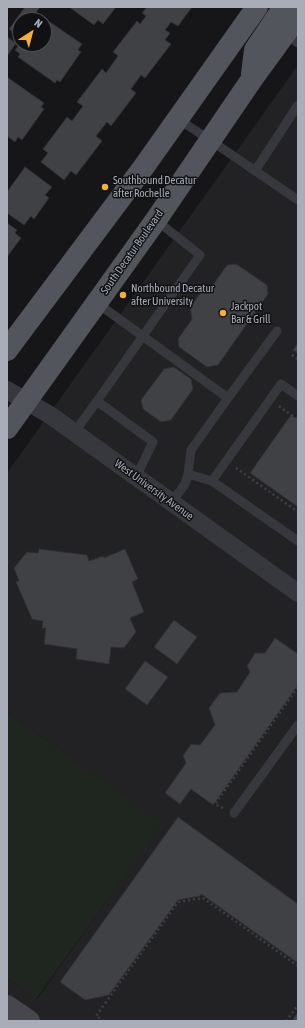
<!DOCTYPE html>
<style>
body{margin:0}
#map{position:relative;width:305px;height:1028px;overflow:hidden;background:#161618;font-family:"Asap Condensed",sans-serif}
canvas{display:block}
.frame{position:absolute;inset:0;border:8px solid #a8adb8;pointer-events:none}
.north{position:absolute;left:12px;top:12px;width:40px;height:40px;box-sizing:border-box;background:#111113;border:1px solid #4d4f55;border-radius:50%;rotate:36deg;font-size:11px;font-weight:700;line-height:16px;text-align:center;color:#a8adb8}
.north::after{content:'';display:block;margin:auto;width:14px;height:18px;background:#f2b134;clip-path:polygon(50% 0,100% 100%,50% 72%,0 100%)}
</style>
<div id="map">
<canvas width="305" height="1028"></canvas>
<div class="frame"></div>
<div class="north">N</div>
</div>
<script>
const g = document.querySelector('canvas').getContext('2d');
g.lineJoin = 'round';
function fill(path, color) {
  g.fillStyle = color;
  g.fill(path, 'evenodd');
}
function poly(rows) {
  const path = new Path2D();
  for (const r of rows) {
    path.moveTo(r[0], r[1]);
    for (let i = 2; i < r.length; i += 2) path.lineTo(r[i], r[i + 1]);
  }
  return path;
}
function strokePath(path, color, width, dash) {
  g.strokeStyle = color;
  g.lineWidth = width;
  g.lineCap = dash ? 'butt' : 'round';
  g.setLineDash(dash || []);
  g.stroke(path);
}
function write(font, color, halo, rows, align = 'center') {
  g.font = font + ' "Asap Condensed",sans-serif';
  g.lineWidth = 3;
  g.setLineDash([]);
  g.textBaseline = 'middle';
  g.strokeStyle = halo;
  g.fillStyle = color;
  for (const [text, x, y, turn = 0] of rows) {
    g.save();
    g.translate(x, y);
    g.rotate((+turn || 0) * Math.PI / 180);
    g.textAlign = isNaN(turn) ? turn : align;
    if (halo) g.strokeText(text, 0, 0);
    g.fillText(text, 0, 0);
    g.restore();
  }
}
const built = poly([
 [298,65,298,1021,7,1021,7,978,37,999,162,823,7,712,7,473]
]);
const green = poly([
 [7,712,163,823,36,999,7,978]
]);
const building = poly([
 [25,7,40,7,31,20,20,20,20,35,19,37,9,29,25,7],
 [69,7,116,7,103,24,98,20,94,25,69,7],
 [147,7,192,7,178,26,171,22,165,30,170,33,165,40,171,44,145,78,141,75,131,89,136,93,111,126,107,122,96,136,102,141,76,175,71,171,64,180,41,162,48,153,43,149,67,117,72,121,83,106,77,102,102,69,106,73,118,56,113,52,137,21,140,24,146,16,142,13,147,7],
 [44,18,82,44,78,50,81,52,60,82,57,80,55,83,18,57,20,54,15,50,20,44,44,44,44,20,43,20,44,18],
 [7,37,16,43,7,56,7,37],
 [7,77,44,103,41,107,44,109,22,140,18,137,15,142,7,136,7,77],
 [25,167,52,187,45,195,49,198,34,219,31,216,24,225,7,213,7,192,25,167],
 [7,223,17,230,15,233,21,238,7,257,7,223],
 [236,264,267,285,268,294,218,365,207,367,179,347,178,339,192,319,190,307,205,287,211,288,227,265,236,264],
 [298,343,298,353,293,350,298,343],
 [174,367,191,379,193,389,171,420,161,422,143,409,141,400,164,369,174,367],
 [291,415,298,420,298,507,250,473,291,415],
 [39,549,87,555,89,561,103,556,104,558,125,549,138,579,132,582,144,612,130,618,136,632,124,648,111,647,109,664,76,659,77,649,44,644,46,628,42,628,43,621,32,619,16,582,19,581,14,568,27,552,38,553,39,549],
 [174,620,197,637,177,664,154,647,174,620],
 [275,638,298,654,298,685,213,805,191,789,180,804,165,793,186,763,183,756,191,744,200,745,215,725,209,708,220,693,237,692,250,672,247,666,255,653,265,653,275,638],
 [145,661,168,677,147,705,125,689,145,661],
 [178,817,298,904,298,963,201,894,200,896,178,900,109,995,85,1000,60,982,178,817],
 [298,1012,298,1021,292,1021,298,1012]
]);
const path = poly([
 [292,355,298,359],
 [279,406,298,420],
 [236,468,298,512],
 [223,808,215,804,298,687],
 [104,1021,96,1016,178,902,203,898,298,966],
 [286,1021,298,1005]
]);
const lane = poly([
 [285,34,298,43],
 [178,119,210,140,298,200],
 [255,171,298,105],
 [97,303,228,398,277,331],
 [97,401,200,255,156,220],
 [74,433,97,401,153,442,136,477],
 [188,474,212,481,298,541],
 [212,481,281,384,298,396],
 [172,502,185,484,188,474,191,450,228,398],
 [234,813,298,725]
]);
const street = poly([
 [7,390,50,415,298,593]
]);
const secondary = poly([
 [7,1006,29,1021]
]);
const primary = poly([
 [252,74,255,50,284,7],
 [7,350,143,168,257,7],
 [7,428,156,220,252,79,298,16]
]);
const markers = [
 [105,187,4,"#f2b134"],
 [123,295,4,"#f2b134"],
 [223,313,4,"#f2b134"]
];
const poiNames = [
 ["Southbound Decatur",113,181],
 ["after Rochelle",113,194],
 ["Northbound Decatur",131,289],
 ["after University",131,302],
 ["Jackpot",231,307],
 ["Bar & Grill",231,320]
];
const streetNames = [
 ["South Decatur Boulevard",132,252,-55],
 ["West University Avenue",154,490,36]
];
fill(built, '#222225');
fill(green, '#1e261f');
fill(building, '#404145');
strokePath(building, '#303034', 1);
strokePath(path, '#3d3f44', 2.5, [2, 3]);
strokePath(lane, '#37383d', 9);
strokePath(street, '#37383d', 18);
strokePath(secondary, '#45474d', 22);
strokePath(primary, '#53555c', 22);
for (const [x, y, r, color] of markers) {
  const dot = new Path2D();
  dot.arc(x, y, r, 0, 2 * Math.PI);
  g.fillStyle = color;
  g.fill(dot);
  strokePath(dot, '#111113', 1.5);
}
write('11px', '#a8adb8', '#111113', poiNames, 'left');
write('11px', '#a8adb8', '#111113', streetNames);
</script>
